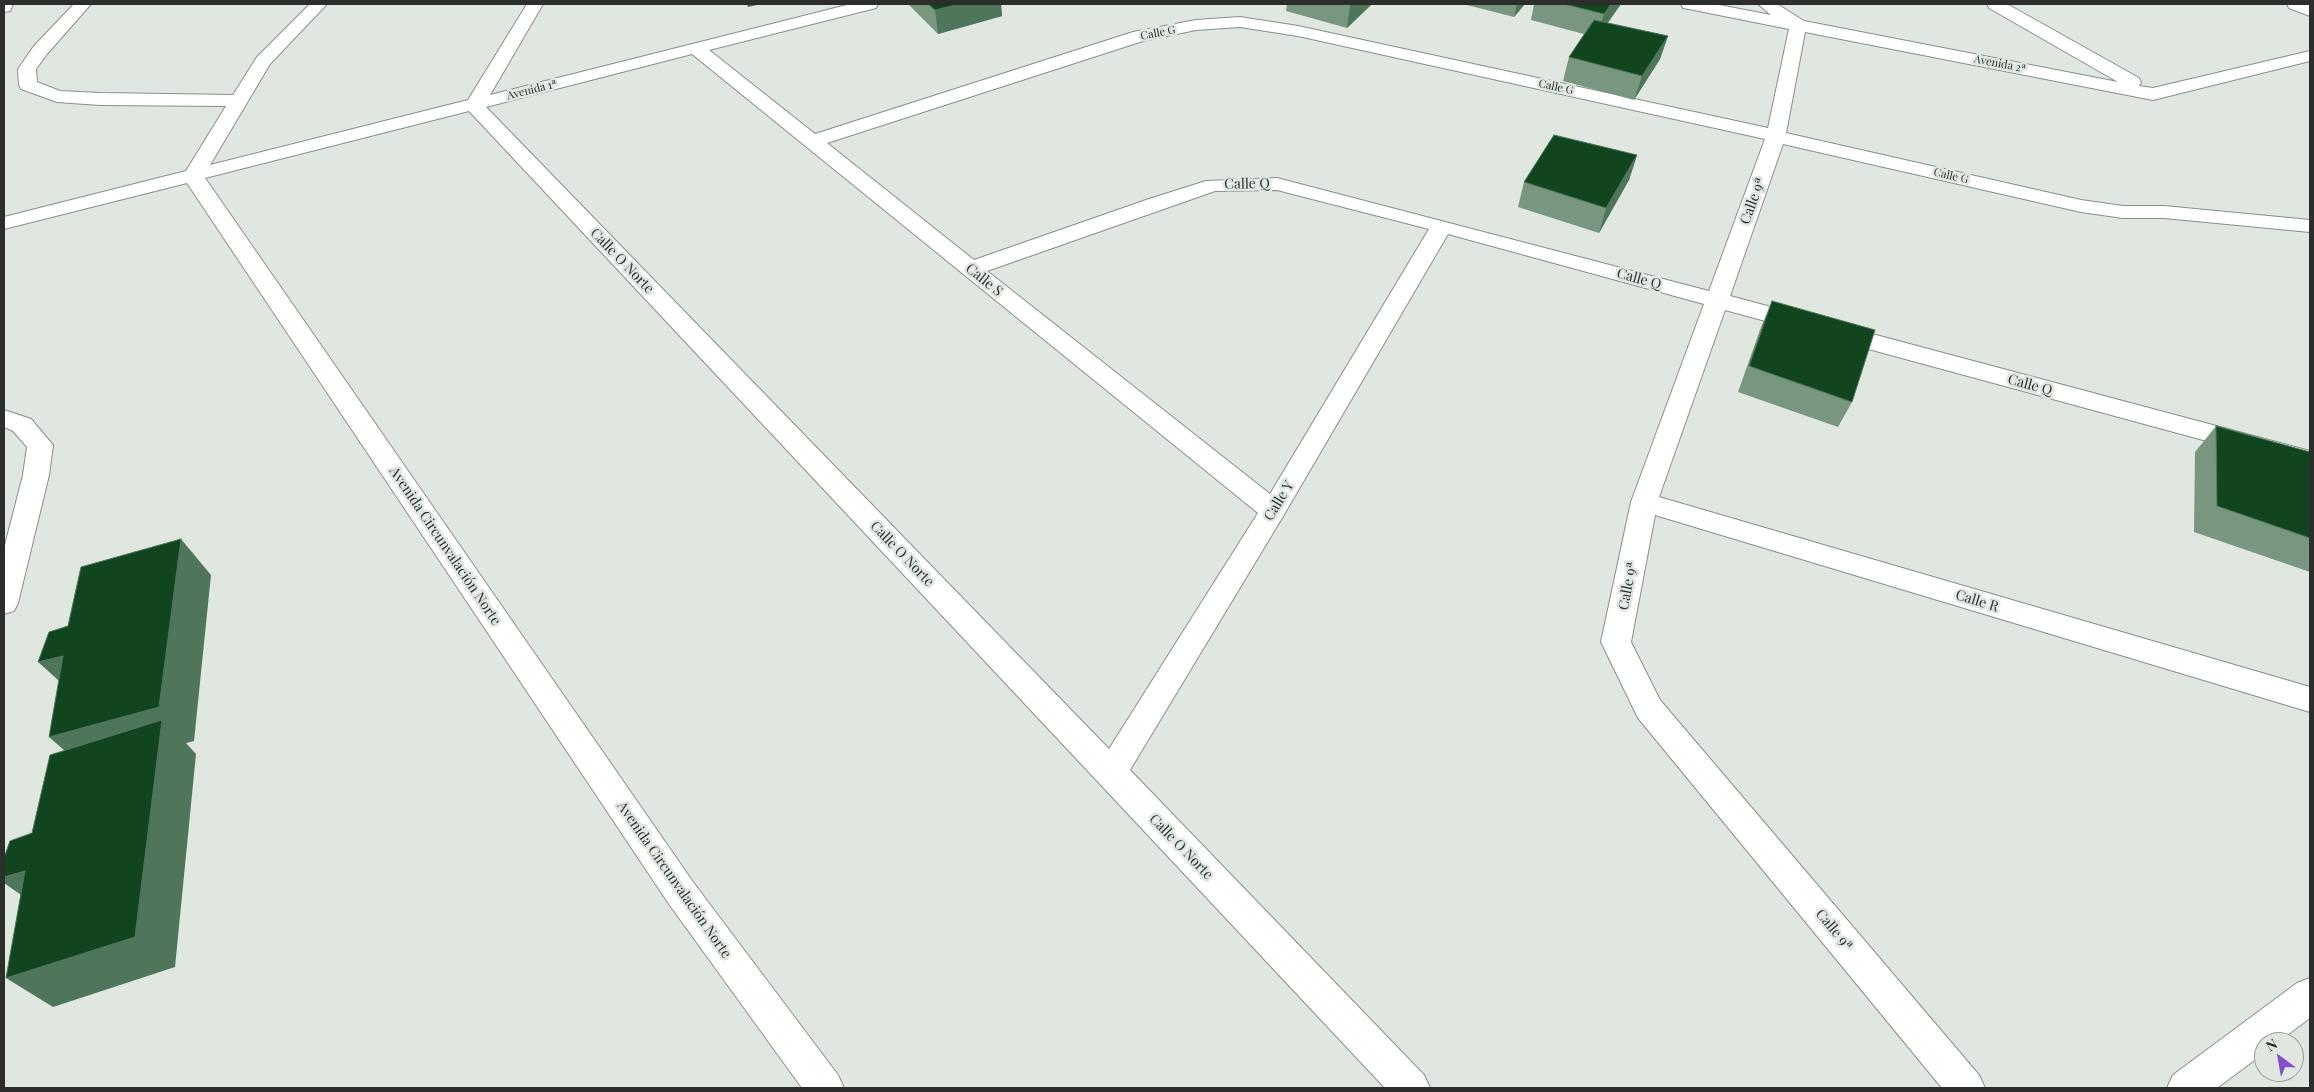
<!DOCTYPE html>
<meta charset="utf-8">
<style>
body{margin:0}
#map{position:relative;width:2314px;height:1092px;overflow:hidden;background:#e0e7e1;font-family:"Playfair Display",serif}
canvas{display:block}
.frame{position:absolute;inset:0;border:5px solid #2b2e2b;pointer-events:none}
.north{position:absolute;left:2254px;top:1032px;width:50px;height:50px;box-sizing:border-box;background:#e0e7e1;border:1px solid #989d98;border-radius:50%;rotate:328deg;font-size:14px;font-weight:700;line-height:20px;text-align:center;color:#2b2e2b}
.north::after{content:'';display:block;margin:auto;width:18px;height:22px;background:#8251c9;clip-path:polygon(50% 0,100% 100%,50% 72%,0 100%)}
</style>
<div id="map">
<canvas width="2314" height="1092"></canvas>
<div class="frame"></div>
<div class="north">N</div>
</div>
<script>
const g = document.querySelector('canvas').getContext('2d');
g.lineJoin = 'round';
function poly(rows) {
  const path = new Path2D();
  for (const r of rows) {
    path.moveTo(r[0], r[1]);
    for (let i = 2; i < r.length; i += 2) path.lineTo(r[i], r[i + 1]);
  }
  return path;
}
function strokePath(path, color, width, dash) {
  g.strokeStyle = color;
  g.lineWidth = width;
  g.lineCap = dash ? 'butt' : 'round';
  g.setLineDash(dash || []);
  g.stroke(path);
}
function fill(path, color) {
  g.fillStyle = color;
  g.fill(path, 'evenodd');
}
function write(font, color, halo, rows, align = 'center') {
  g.font = font + ' "Playfair Display",serif';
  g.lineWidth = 5;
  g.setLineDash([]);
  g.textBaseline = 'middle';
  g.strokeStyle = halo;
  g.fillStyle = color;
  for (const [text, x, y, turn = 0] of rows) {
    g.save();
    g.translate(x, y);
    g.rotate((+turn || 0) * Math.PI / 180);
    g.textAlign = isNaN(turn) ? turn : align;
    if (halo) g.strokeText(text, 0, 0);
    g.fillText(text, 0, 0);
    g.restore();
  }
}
const street = poly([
 [4,4,13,4,10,11,4,12,4,4],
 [74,4,91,4,47,54,36,69,37,82,60,91,100,93,233,95,257,57,310,4,327,4,270,64,210,165,468,100,527,4,543,4,490,95,851,4,878,4,876,8,709,50,815,134,1133,32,1196,20,1240,17,1298,26,1768,128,1789,29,1689,9,1683,8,1681,4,1714,4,1771,15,1758,4,1777,4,1804,21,2118,82,1989,8,1987,4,2007,4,2139,78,2141,82,2139,86,2153,88,2310,51,2310,61,2153,100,1805,32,1786,133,2081,200,2123,206,2164,206,2310,220,2310,232,2164,218,2123,218,2081,212,1783,144,1730,296,2310,451,2310,469,1725,310,1659,497,2310,687,2310,712,1655,515,1631,642,1660,700,1979,1075,1985,1088,1942,1088,1638,718,1601,642,1631,502,1704,304,1448,234,1282,518,1130,770,1424,1075,1430,1088,1385,1088,469,111,205,178,693,882,838,1075,844,1088,802,1088,669,904,187,183,4,229,4,217,186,171,226,106,100,105,57,102,21,89,19,85,18,69,34,46,74,4],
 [1240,27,1298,36,1765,139,1709,291,1277,178,1206,181,1149,199,974,260,827,143,1143,41,1196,30,1240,27],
 [692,54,1258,513,1109,749,486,107,692,54],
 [1277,190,1429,229,1270,494,987,271,1215,191,1277,190],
 [2287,4,2310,5,2310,16,2289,8,2287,4],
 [4,410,31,419,53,445,49,475,18,603,14,611,4,614,4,549,23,475,27,447,13,431,4,427,4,410],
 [2310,978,2310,1018,2278,1042,2264,1042,2264,1053,2217,1088,2167,1088,2173,1075,2297,983,2310,978]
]);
const wall = poly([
 [908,4,1001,4,1002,16,938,34],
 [1287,4,1372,4,1347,28,1286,11],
 [1463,4,1525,4,1514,17],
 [1534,4,1621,4,1608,23,1668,36,1660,59,1634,100,1563,81,1569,57,1584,34,1531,20],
 [1637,155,1629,180,1599,233,1518,207,1524,182],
 [1772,301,1852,402,1838,427,1738,392,1761,327],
 [2216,426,2310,452,2310,572,2194,532,2195,452]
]);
const shadedWall = poly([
 [747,4,762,4,748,7],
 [960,4,1001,4,1002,16,938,34,935,10],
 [1351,4,1372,4,1347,28,1350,5],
 [1517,4,1525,4,1514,17],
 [1611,4,1621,4,1597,37,1604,14],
 [1668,36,1660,59,1634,100,1642,76],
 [1637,155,1629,180,1599,233,1606,208],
 [181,539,211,575,194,741,186,743,196,754,175,967,53,1007,6,978,88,771,49,737],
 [63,656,76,696,38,662],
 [25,871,41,909,4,883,4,877]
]);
const building = poly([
 [928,4,960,4,935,10,928,4],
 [1564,4,1611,4,1604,14,1564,4],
 [1594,20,1668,36,1642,76,1569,57,1594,20],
 [1554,135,1637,155,1606,208,1524,182,1554,135],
 [1772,301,1875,330,1852,402,1749,366,1772,301],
 [2216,426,2310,452,2310,538,2217,506,2216,426],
 [181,539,159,707,49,737,63,656,38,662,49,632,68,626,81,567,181,539],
 [162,720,135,937,6,978,25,871,4,877,4,858,10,841,32,833,50,755,162,720]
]);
const farStreetnames = [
 ["Calle G",1158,33,-11],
 ["Avenida 2ª",2000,64,11],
 ["Calle G",1556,87,12],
 ["Avenida 1ª",532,90,-14],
 ["Calle G",1951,176,13]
];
const streetNames = [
 ["Calle Q",1247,184,-1],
 ["Calle 9ª",1753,201,-70],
 ["Calle O Norte",622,261,46],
 ["Calle Q",1639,279,15],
 ["Calle S",984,280,39],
 ["Calle Q",2030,385,15],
 ["Calle Y",1279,501,-59],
 ["Avenida Circunvalación Norte",445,546,56],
 ["Calle O Norte",902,554,46],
 ["Calle 9ª",1628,586,-79],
 ["Calle R",1977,601,17],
 ["Calle O Norte",1181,847,46],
 ["Avenida Circunvalación Norte",674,880,55],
 ["Calle 9ª",1834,930,50]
];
strokePath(street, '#898f8a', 2);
fill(street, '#fff');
fill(wall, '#789680');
fill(shadedWall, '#4f765a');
fill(building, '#114520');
strokePath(building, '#4f765a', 1);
write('11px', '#2b2e2b', '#e0e7e1', farStreetnames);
write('14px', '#2b2e2b', '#e0e7e1', streetNames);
</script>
